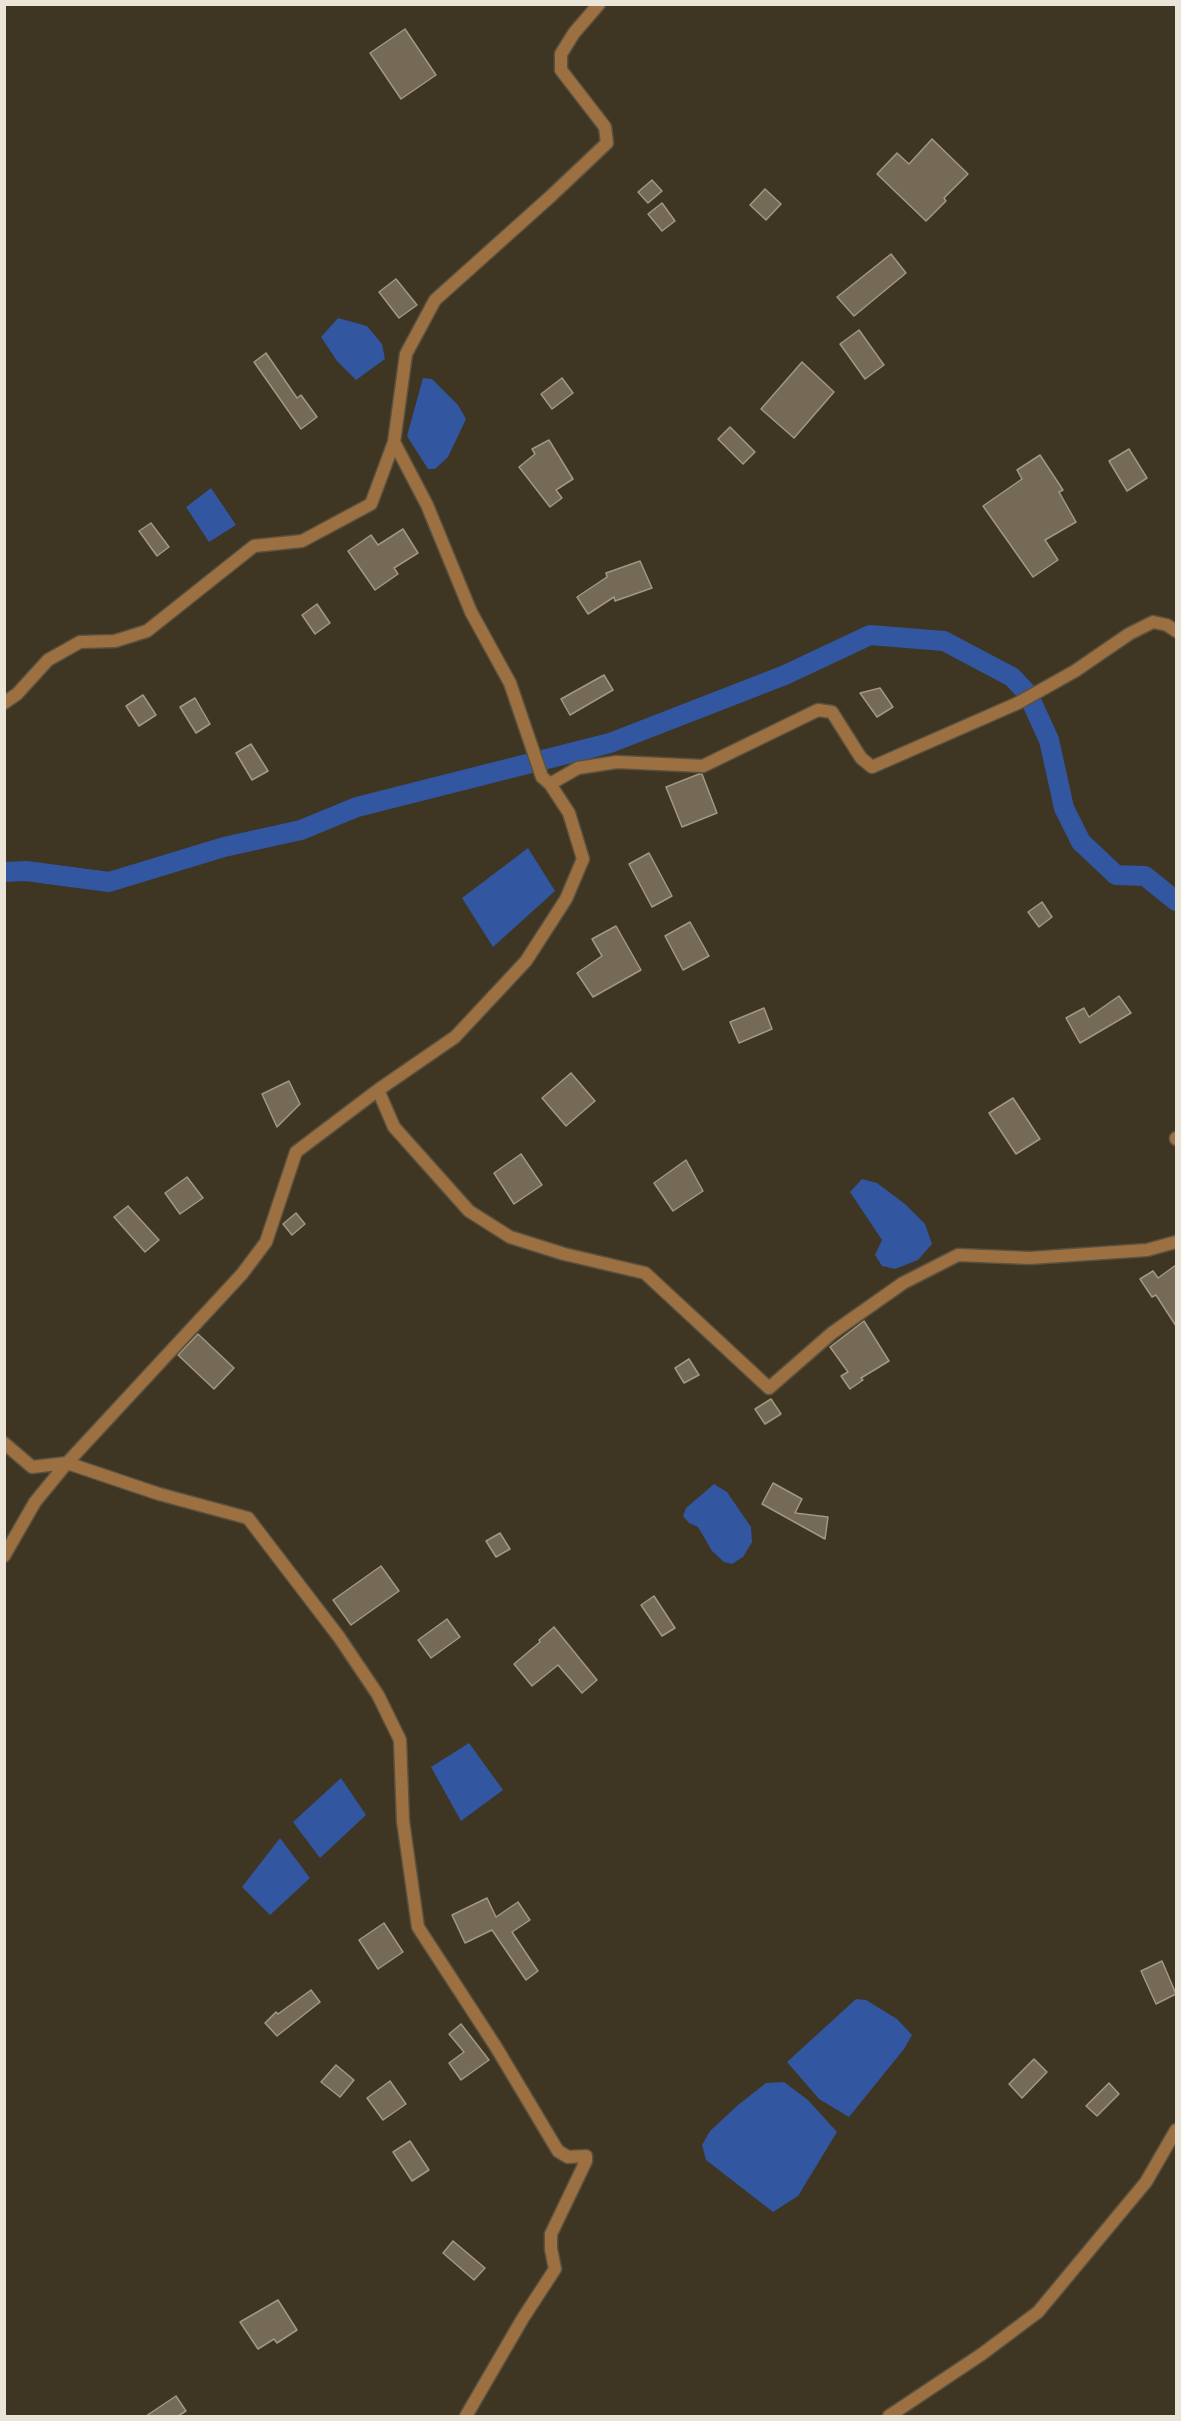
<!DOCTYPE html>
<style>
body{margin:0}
#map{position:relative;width:1181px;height:2421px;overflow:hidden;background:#3e3522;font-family:"Fira Sans Condensed",sans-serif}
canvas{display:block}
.frame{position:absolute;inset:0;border:6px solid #eae4d9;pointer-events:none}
</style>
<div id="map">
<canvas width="1181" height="2421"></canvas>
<div class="frame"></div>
</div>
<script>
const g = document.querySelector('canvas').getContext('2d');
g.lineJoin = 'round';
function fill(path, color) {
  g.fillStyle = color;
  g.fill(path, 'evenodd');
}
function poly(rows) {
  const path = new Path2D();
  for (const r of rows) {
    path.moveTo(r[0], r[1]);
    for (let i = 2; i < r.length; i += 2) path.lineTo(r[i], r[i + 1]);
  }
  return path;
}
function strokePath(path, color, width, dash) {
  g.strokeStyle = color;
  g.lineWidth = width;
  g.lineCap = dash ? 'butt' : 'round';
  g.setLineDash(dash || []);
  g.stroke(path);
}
const water = poly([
 [338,318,367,326,382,344,385,359,356,380,337,361,321,337],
 [423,378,432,379,458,405,466,419,448,457,435,469,428,469,407,436],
 [211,488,236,525,209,542,186,507],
 [528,848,555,891,493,947,462,898],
 [862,1179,877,1183,905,1204,925,1224,932,1244,918,1260,895,1269,882,1266,875,1255,882,1240,850,1192],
 [714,1484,727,1492,751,1527,752,1542,743,1557,732,1564,724,1562,712,1551,698,1527,689,1523,683,1516,686,1508],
 [469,1743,503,1790,461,1821,431,1767],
 [341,1778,366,1815,320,1858,293,1822],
 [280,1838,310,1878,270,1915,242,1887],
 [856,1999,866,2000,897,2019,912,2035,904,2049,849,2117,819,2099,787,2062],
 [784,2082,808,2100,837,2132,798,2196,773,2212,706,2160,702,2145,710,2131,738,2105,766,2083]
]);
const canal = poly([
 [4,872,26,871,109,882,224,847,301,830,357,807,610,743,785,675,870,635,944,641,1012,677,1028,694,1049,740,1064,808,1081,842,1116,875,1145,876,1176,901]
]);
const building = poly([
 [405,29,436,75,401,99,370,53,405,29],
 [932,139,968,174,944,198,946,201,926,221,877,174,897,153,909,164,932,139],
 [652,180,662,191,648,203,638,192,652,180],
 [765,189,781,204,766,220,750,205,765,189],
 [662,203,675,221,662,231,648,214,662,203],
 [891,254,906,273,854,316,837,297,891,254],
 [396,279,417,305,399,318,379,292,396,279],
 [859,330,884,365,865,379,840,344,859,330],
 [266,353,297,398,301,395,317,417,301,429,254,362,266,353],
 [802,362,834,392,794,438,761,409,802,362],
 [562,378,573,393,552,409,541,394,562,378],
 [730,427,755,452,743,464,718,439,730,427],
 [549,440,573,479,556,490,562,498,550,507,519,467,535,454,532,449,549,440],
 [1129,449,1147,478,1127,491,1109,461,1129,449],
 [1040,455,1063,490,1059,492,1076,522,1045,540,1058,560,1033,577,983,506,1022,479,1017,470,1040,455],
 [151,523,169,547,157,556,139,531,151,523],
 [403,529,418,553,394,568,398,574,375,590,348,551,371,535,378,545,403,529],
 [640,561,652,588,615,601,614,597,588,614,577,597,607,577,606,573,640,561],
 [317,604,330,623,315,634,302,615,317,604],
 [604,675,613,690,570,715,561,699,604,675],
 [880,688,893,707,877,717,860,693,880,688],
 [143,695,156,715,139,726,126,706,143,695],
 [195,698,210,724,196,733,180,707,195,698],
 [251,744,268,771,252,780,236,753,251,744],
 [699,774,702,774,717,813,682,827,666,787,699,774],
 [649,853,672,896,652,907,629,864,649,853],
 [1042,902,1052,917,1039,927,1028,912,1042,902],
 [690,922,709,956,683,970,665,936,690,922],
 [616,926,641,970,593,997,577,973,602,956,592,939,616,926],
 [1119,996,1131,1013,1080,1043,1066,1018,1084,1008,1089,1017,1119,996],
 [764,1008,772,1029,739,1043,730,1022,764,1008],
 [571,1073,595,1101,566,1126,542,1098,571,1073],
 [289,1081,300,1104,277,1127,262,1094,289,1081],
 [1013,1098,1040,1139,1016,1154,989,1113,1013,1098],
 [521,1154,542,1185,514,1204,494,1173,521,1154],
 [686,1160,703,1191,673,1211,654,1183,686,1160],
 [187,1177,203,1198,180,1214,165,1193,187,1177],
 [128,1206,159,1240,145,1252,114,1217,128,1206],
 [296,1213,305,1224,292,1235,283,1224,296,1213],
 [1176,1265,1176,1326,1156,1295,1152,1297,1140,1279,1153,1271,1158,1278,1176,1265],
 [864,1321,889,1361,861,1378,863,1380,850,1389,841,1376,848,1372,830,1347,864,1321],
 [198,1334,234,1368,214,1389,178,1355,198,1334],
 [689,1359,699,1375,684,1383,675,1368,689,1359],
 [771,1399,781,1414,765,1424,755,1409,771,1399],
 [773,1483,802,1499,795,1513,828,1517,825,1539,762,1504,773,1483],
 [500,1533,510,1549,496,1557,486,1541,500,1533],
 [381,1566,399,1591,351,1625,333,1600,381,1566],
 [654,1596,675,1628,662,1636,641,1605,654,1596],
 [447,1619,460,1637,431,1658,418,1640,447,1619],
 [554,1627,597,1680,582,1693,558,1665,532,1686,514,1664,540,1642,539,1640,554,1627],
 [487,1898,496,1917,518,1902,530,1920,512,1932,538,1971,526,1980,492,1930,465,1943,452,1915,487,1898],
 [384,1923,403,1952,378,1969,359,1940,384,1923],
 [1162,1961,1176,1994,1156,2004,1141,1971,1162,1961],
 [311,1990,320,2002,277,2036,265,2023,276,2012,278,2014,311,1990],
 [461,2024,489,2060,461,2080,449,2063,464,2052,449,2034,461,2024],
 [1034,2059,1047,2072,1022,2098,1009,2084,1034,2059],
 [336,2065,354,2080,340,2097,321,2082,336,2065],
 [390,2081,406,2104,383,2120,367,2098,390,2081],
 [1109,2083,1119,2094,1097,2116,1086,2106,1109,2083],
 [410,2141,429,2170,412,2181,393,2152,410,2141],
 [453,2241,485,2268,474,2280,443,2253,453,2241],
 [278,2300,297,2330,277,2343,274,2339,258,2349,240,2322,278,2300],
 [176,2396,186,2411,178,2416,146,2416,176,2396]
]);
const minor = poly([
 [4,703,17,694,48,660,80,642,115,641,147,631,254,546,302,541,371,504,394,442],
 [550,784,578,768,617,762,703,766,818,710,832,712,861,758,872,767,1018,703,1075,671,1129,634,1153,622,1167,625,1176,631],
 [378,1090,394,1127,469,1211,510,1237,564,1254,645,1273,769,1388,832,1333,903,1283,958,1255,1030,1258,1147,1250,1176,1242],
 [1176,1138,1176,1139],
 [4,1443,32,1467,67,1463,159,1494,248,1518,339,1637,378,1695,400,1740,403,1821,418,1927,496,2047,558,2151,568,2157,586,2156,586,2161,551,2234,551,2249,555,2269,523,2318,466,2416],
 [4,1556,35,1502,67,1463,242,1274,266,1242,296,1152,378,1090,455,1037,526,961,566,899,583,859,569,813,550,784,542,777,510,683,471,612,427,505,394,442,406,354,435,300,551,196,607,143,605,127,561,70,561,54,574,33,599,4],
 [889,2416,982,2354,1038,2312,1146,2182,1176,2130]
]);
fill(water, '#3256a0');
strokePath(canal, '#3256a0', 20);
fill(building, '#746a56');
strokePath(building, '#a29882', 1.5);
strokePath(minor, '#5a513f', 15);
strokePath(minor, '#9d7042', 12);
</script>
